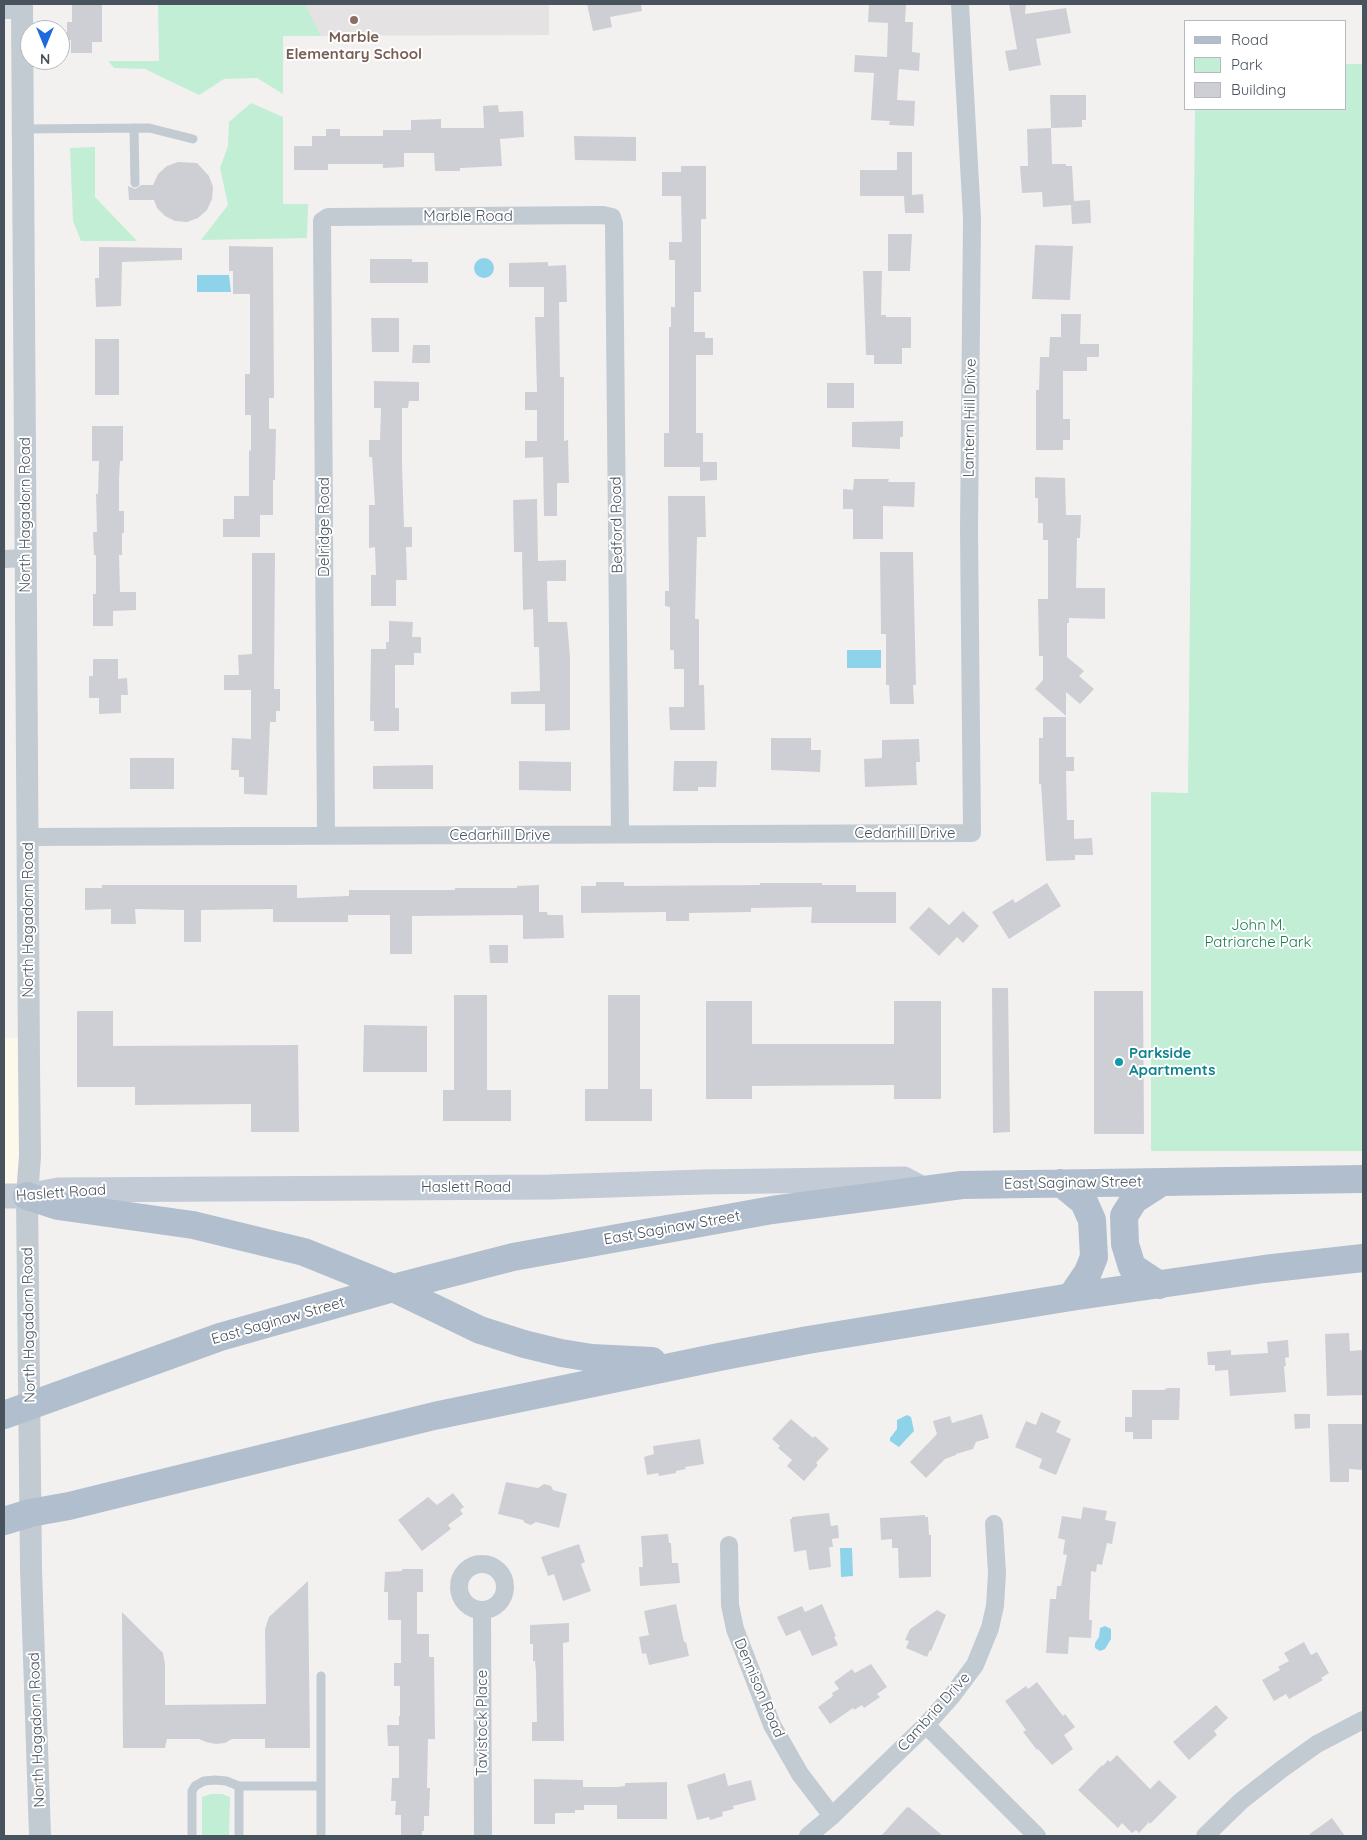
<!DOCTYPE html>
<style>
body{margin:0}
#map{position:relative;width:1367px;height:1840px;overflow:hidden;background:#f3f1f0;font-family:Quicksand,sans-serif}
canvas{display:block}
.frame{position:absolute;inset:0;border:5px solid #49535e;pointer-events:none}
.legend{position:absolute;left:1184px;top:20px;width:162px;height:90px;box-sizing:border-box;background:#fff;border:1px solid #b6babf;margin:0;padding:6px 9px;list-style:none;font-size:15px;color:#49535e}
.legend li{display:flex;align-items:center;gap:10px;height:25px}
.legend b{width:25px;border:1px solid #b6babf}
.north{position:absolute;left:20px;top:20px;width:50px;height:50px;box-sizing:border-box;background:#fff;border:1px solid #b6babf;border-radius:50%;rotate:180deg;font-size:14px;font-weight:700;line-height:20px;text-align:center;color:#49535e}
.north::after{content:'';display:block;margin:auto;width:18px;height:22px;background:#1e69df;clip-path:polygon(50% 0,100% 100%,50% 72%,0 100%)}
</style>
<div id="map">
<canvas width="1367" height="1840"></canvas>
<div class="frame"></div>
<ul class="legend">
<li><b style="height:6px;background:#b1bece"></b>Road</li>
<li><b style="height:14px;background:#c1eed5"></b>Park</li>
<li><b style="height:14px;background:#cecfd5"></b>Building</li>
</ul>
<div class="north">N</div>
</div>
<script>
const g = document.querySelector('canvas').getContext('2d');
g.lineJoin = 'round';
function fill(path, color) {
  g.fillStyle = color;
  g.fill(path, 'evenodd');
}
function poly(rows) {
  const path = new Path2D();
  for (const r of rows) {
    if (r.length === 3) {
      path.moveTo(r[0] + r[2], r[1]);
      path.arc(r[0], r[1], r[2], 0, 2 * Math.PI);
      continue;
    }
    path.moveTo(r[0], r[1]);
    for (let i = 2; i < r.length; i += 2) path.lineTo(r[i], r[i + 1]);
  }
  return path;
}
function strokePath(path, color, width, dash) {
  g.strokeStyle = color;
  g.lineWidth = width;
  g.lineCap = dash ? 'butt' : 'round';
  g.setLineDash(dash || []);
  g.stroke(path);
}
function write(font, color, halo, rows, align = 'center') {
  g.font = font + ' Quicksand,sans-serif';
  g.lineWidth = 4;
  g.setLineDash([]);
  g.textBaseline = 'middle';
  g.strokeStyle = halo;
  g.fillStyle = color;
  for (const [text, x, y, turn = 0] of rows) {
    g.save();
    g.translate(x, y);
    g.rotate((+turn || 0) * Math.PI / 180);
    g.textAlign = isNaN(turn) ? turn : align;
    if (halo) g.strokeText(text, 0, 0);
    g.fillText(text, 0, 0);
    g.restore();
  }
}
const commercial = poly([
 [4,1038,24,1038,25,1186,4,1186]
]);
const education = poly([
 [158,4,549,4,549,35,283,36]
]);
const green = poly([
 [158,4,305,4,321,36,283,36,283,94,257,78,224,79,199,95,145,69,114,68,108,61,159,61],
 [1346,64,1363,64,1363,1151,1151,1151,1151,792,1188,793,1195,109,1346,109],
 [251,103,283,117,283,204,308,204,307,238,201,240,228,205,220,168,228,146,229,122],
 [95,147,95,197,137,241,81,241,73,221,70,148],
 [211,1794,222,1794,230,1797,229,1836,202,1836,202,1797]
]);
const water = poly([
 [484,268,10],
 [197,275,229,275,231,292,197,292],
 [847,650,881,650,881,668,847,668],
 [907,1415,911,1417,914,1431,899,1447,890,1441,890,1438,897,1429,897,1420],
 [840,1548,852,1548,853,1576,841,1577],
 [1105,1626,1111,1629,1111,1639,1105,1649,1100,1651,1095,1648,1095,1643,1099,1637,1100,1628]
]);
const building = poly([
 [72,4,102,4,102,42,92,42,92,53,71,53,71,40,67,41,67,22,72,22],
 [587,4,641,4,642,11,610,17,612,27,593,31],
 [869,4,906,4,905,22,913,22,912,52,920,53,919,71,899,69,897,100,915,101,914,126,889,125,890,121,871,120,874,73,854,72,855,55,887,57,888,23,868,22],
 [1009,4,1026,4,1025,14,1066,8,1071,33,1036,39,1041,65,1009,71,1005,51,1017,49],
 [1050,95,1086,95,1086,120,1082,120,1082,127,1051,128],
 [498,105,499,112,523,111,524,137,500,139,502,166,460,168,460,171,435,171,434,153,404,153,404,167,383,168,383,164,328,164,328,170,294,170,294,146,312,146,312,136,326,136,326,129,340,129,340,136,383,136,383,130,411,130,411,120,441,119,441,128,484,128,483,106],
 [1051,128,1052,164,1066,164,1066,166,1072,166,1074,201,1090,200,1091,223,1072,224,1071,205,1043,207,1042,192,1022,193,1020,166,1028,166,1027,129],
 [574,136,636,137,636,161,575,160],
 [897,152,912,152,912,195,923,194,924,213,905,213,904,196,860,196,860,170,897,170],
 [178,162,197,163,209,176,213,187,212,199,207,210,198,218,187,222,175,221,165,216,157,208,154,200,129,200,128,186,135,189,141,185,153,185,158,174,167,166],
 [681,166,706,166,706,219,701,219,701,292,694,292,694,332,705,332,705,338,713,338,713,355,696,355,696,433,703,433,703,462,717,462,717,480,700,481,700,467,664,467,664,433,669,433,669,327,671,327,671,307,675,307,675,260,669,260,669,242,682,242,681,196,662,196,662,172,681,172],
 [888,234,912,234,910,271,888,271],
 [1035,245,1073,246,1070,300,1032,299],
 [229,246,273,247,274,398,269,398,269,429,276,429,275,480,273,480,273,515,260,515,260,537,223,537,223,519,234,519,234,496,249,496,249,450,251,451,251,415,245,415,245,374,250,374,250,294,233,294,233,271,229,271],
 [99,247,182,248,182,260,122,262,121,306,96,307,95,278,99,278],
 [370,259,412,259,412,262,428,262,428,283,370,283],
 [548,262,548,266,566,265,567,302,559,302,560,377,564,377,564,441,568,440,569,483,557,483,557,516,544,516,543,457,525,458,525,441,537,441,537,410,525,410,525,392,537,392,535,317,544,317,544,287,509,287,509,263],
 [863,271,882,271,881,315,886,315,886,317,911,317,911,348,902,348,902,364,874,364,874,355,866,355],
 [1061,314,1081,314,1080,344,1099,344,1099,357,1087,357,1087,371,1063,371,1063,419,1070,419,1070,440,1063,440,1063,450,1036,450,1036,390,1039,390,1040,357,1049,357,1050,337,1061,337],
 [371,318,399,318,399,352,372,352],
 [95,339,119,339,119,395,95,395],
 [413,345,430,345,430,363,412,363],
 [374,381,419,382,419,401,409,401,408,408,402,408,402,464,404,527,412,527,412,547,406,547,407,580,396,580,396,606,371,606,371,575,376,575,375,547,369,548,369,505,375,505,372,457,369,457,369,440,380,440,381,408,374,408],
 [827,383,854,383,854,408,827,408],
 [903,421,903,437,900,437,900,449,852,447,852,422],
 [92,426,123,426,123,461,120,461,119,479,119,511,124,511,124,533,122,533,122,555,119,555,120,592,136,592,136,610,113,611,113,626,93,626,93,594,96,594,96,555,94,555,93,532,97,532,96,494,98,494,99,461,92,461],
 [1035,477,1065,478,1066,515,1081,515,1080,538,1077,538,1076,588,1105,588,1105,619,1069,618,1069,623,1067,623,1067,657,1084,671,1079,676,1094,689,1080,704,1066,692,1066,716,1035,689,1043,680,1043,656,1039,656,1038,599,1048,599,1048,540,1043,540,1043,523,1038,523,1038,498,1035,498],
 [854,479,889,479,888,482,915,482,914,507,883,506,883,539,853,539,853,509,843,509,843,489,853,490],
 [668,496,705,496,706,537,697,537,695,619,699,619,699,685,704,685,705,730,670,730,669,707,684,707,684,669,674,669,674,650,670,650,670,607,665,606,665,591,669,591],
 [537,499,538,561,566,560,566,581,547,581,548,622,567,622,570,656,570,730,545,731,545,704,511,704,511,692,540,691,539,647,534,647,533,609,523,610,522,552,514,552,513,500],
 [880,552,913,552,916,685,913,685,914,704,890,704,889,685,886,685,886,634,881,634],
 [252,553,275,553,274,689,280,689,280,711,276,711,276,722,270,722,267,795,244,794,244,777,239,777,239,770,231,770,232,738,251,739,251,690,224,690,224,675,239,675,238,655,252,654],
 [389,621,413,622,412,637,421,637,421,653,414,653,414,665,395,665,395,708,399,708,399,731,374,731,374,721,370,721,371,649,386,649,386,642,389,642],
 [93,659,118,659,118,679,127,678,128,695,121,695,121,713,99,714,99,698,89,698,89,676,93,676],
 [1043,717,1066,717,1066,757,1074,757,1074,771,1066,771,1067,820,1074,820,1074,839,1092,838,1093,855,1075,855,1075,860,1046,861,1041,784,1039,784,1039,738,1043,738],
 [771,738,811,738,811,750,821,750,820,772,771,770],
 [919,739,920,762,916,762,917,785,865,787,864,759,882,758,882,740],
 [130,758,174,758,174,789,130,789],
 [519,761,571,762,571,791,519,790],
 [674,761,717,761,716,787,698,787,698,791,673,791],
 [433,765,433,789,373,789,373,766],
 [596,882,624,882,624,886,760,885,760,883,822,883,822,885,856,885,856,892,896,892,896,923,811,923,812,907,751,908,751,912,689,913,689,921,666,921,666,912,581,913,581,886,596,886],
 [1047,883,1061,906,1009,939,992,912,1013,899,1015,903],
 [102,885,297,885,297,898,349,896,349,890,455,890,455,888,517,888,517,886,539,885,539,912,547,912,548,915,563,915,564,938,523,939,523,915,412,916,412,954,390,954,390,915,348,915,348,922,273,922,273,909,201,910,201,942,184,942,184,910,135,909,136,924,111,924,111,909,85,910,85,888,102,888],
 [929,907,949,925,963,911,979,926,963,943,957,937,939,956,909,928],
 [489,945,508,945,508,963,490,963],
 [992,988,1008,988,1010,1132,993,1133],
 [1094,991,1143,991,1144,1134,1094,1134],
 [454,995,487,995,487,1090,511,1090,511,1121,443,1121,443,1090,454,1090],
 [608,995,640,995,640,1089,652,1089,652,1121,585,1121,585,1089,608,1089],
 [706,1001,752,1001,752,1044,894,1044,894,1001,941,1001,941,1099,894,1099,894,1085,752,1086,752,1099,706,1099],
 [77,1011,113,1011,113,1046,298,1045,299,1132,251,1132,251,1104,135,1105,135,1087,77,1087],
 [364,1025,427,1026,427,1072,363,1072],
 [1349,1333,1350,1351,1363,1350,1363,1395,1327,1396,1325,1334],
 [1288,1340,1289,1357,1285,1358,1286,1366,1284,1366,1286,1392,1230,1396,1228,1370,1215,1371,1215,1365,1208,1365,1207,1352,1231,1350,1231,1355,1268,1353,1267,1342],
 [1167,1388,1180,1388,1179,1420,1152,1420,1152,1439,1133,1439,1133,1432,1125,1432,1125,1417,1132,1417,1132,1390,1164,1390],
 [1041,1412,1061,1421,1056,1432,1071,1439,1056,1475,1039,1468,1042,1459,1015,1447,1026,1421,1036,1425],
 [982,1414,989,1438,976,1442,973,1449,956,1454,956,1455,945,1459,926,1478,910,1462,937,1434,933,1421,950,1416,952,1423],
 [1294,1414,1310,1414,1310,1428,1295,1429],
 [791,1419,813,1438,815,1436,829,1449,816,1463,818,1465,804,1481,787,1466,792,1460,778,1448,780,1446,772,1439],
 [1328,1424,1363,1424,1363,1470,1349,1469,1349,1482,1330,1482],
 [700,1439,704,1464,685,1467,686,1469,676,1471,676,1473,659,1476,658,1473,647,1475,644,1457,654,1454,653,1446],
 [506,1482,538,1488,544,1484,551,1486,553,1490,567,1494,559,1528,536,1522,531,1525,525,1523,523,1520,498,1514],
 [453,1493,464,1507,460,1510,463,1514,448,1525,451,1529,422,1551,398,1520,428,1497,437,1505],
 [1083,1507,1107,1511,1105,1520,1116,1522,1112,1544,1107,1543,1102,1565,1097,1564,1096,1572,1091,1571,1089,1620,1092,1620,1091,1638,1069,1637,1068,1654,1046,1653,1050,1599,1056,1599,1057,1586,1061,1586,1067,1555,1063,1554,1065,1540,1058,1538,1062,1516,1081,1519],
 [829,1513,831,1526,838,1525,839,1538,832,1539,833,1547,829,1547,831,1567,809,1570,806,1550,794,1552,790,1519,792,1519,792,1517],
 [925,1515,925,1517,928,1517,929,1535,931,1535,931,1577,899,1578,898,1548,892,1548,892,1539,881,1540,880,1518],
 [668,1534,669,1543,671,1543,672,1563,678,1563,680,1583,640,1586,639,1567,643,1567,641,1536],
 [579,1544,585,1562,581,1564,591,1591,563,1601,554,1574,548,1576,541,1557],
 [402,1569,423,1569,423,1592,417,1592,417,1634,429,1634,429,1657,434,1657,435,1739,428,1739,427,1788,430,1788,429,1816,424,1816,424,1831,422,1831,422,1835,401,1835,401,1815,395,1815,396,1801,391,1801,392,1778,399,1778,399,1746,388,1746,387,1725,399,1725,399,1716,400,1716,400,1686,394,1686,394,1663,401,1663,401,1620,388,1620,388,1592,384,1592,385,1572,402,1571],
 [308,1581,310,1748,265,1748,265,1739,232,1739,225,1743,216,1744,206,1742,199,1739,167,1739,165,1748,123,1748,122,1612,163,1653,165,1664,165,1705,266,1704,265,1629,269,1617],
 [676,1604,684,1642,686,1642,689,1656,649,1665,646,1653,642,1654,639,1637,649,1635,644,1611],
 [822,1604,836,1636,834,1637,838,1645,812,1656,800,1630,786,1636,777,1617,802,1606,805,1612],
 [937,1610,946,1615,931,1651,930,1650,927,1657,906,1648,909,1641,905,1640,910,1629],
 [569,1623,569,1642,563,1643,564,1741,532,1741,532,1722,537,1722,536,1672,535,1661,533,1661,533,1644,530,1644,530,1625],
 [1304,1642,1311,1655,1317,1652,1329,1673,1321,1678,1323,1680,1289,1699,1286,1694,1274,1701,1262,1680,1280,1670,1278,1667,1289,1661,1284,1653],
 [871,1664,887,1687,877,1694,880,1697,864,1708,862,1705,854,1710,853,1708,830,1724,818,1707,833,1696,832,1693,839,1689,834,1682,852,1669,855,1673],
 [1037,1682,1063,1716,1065,1714,1075,1727,1064,1735,1073,1749,1052,1765,1038,1749,1037,1750,1023,1732,1026,1730,1005,1701,1026,1686,1028,1689],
 [1216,1705,1228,1718,1214,1731,1217,1735,1189,1760,1173,1742],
 [1117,1755,1150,1789,1159,1780,1177,1797,1150,1824,1149,1822,1139,1833,1136,1830,1132,1833,1122,1823,1118,1828,1078,1790,1102,1765,1103,1766,1108,1760,1110,1762],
 [725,1773,728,1786,751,1780,756,1800,733,1806,734,1809,722,1812,723,1816,710,1820,709,1817,697,1820,687,1785],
 [534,1779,583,1780,583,1787,617,1787,625,1786,625,1783,667,1782,667,1819,617,1819,617,1805,584,1805,584,1810,575,1810,575,1813,555,1813,555,1824,534,1824],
 [907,1807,910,1808,943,1836,881,1836],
 [1332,1818,1345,1836,1307,1836]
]);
const service = poly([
 [134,128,135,183],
 [23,129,149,128,193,139],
 [321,1676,321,1786],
 [239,1786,239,1836],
 [192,1836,192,1791,195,1786,204,1781,215,1780,226,1781,239,1786,321,1786,321,1836]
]);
const minor = poly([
 [4,10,22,10],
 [4,559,26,558],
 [326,835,322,221,328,217,603,215,612,217,614,224,620,834],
 [28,837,972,833,969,530,972,218,960,4],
 [729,1545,730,1605,735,1629,772,1725,800,1774,832,1816],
 [482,1587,23],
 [482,1610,483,1836],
 [926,1725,1037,1836],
 [808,1836,832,1816,926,1725,951,1697,975,1665,990,1628,995,1606,997,1573,994,1524],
 [1205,1836,1241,1801,1282,1769,1317,1744,1363,1720]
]);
const tertiary = poly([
 [22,4,29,1063,30,1156,27,1196,31,1569,40,1836]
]);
const secondary = poly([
 [4,1196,27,1196,58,1190,550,1187,702,1182,904,1179,925,1190]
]);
const primary = poly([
 [1061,1183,1084,1202,1092,1220,1094,1257,1088,1272,1071,1297],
 [27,1196,58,1206,193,1225,304,1252,393,1288,480,1330,524,1344,561,1353,592,1358,652,1361],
 [1159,1285,1132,1267,1125,1244,1124,1216,1134,1200,1162,1182],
 [4,1415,220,1337,393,1288,513,1257,772,1210,962,1185,1363,1179],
 [4,1521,30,1513,69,1506,434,1416,719,1357,808,1340,1071,1297,1264,1269,1363,1258]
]);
const markers = [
 [354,20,5,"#8d6e63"],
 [1119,1062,5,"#0f9aa8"]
];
const educationNames = [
 ["Marble",354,37],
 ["Elementary School",354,54]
];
const streetNames = [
 ["Marble Road",468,216],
 ["Lantern Hill Drive",970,418,-89],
 ["North Hagadorn Road",25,515,-90],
 ["Bedford Road",617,525,-91],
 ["Delridge Road",324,527,-90],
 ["Cedarhill Drive",905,833],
 ["Cedarhill Drive",500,835],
 ["North Hagadorn Road",28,920,-90],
 ["East Saginaw Street",1073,1183,-1],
 ["Haslett Road",466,1187],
 ["Haslett Road",61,1193,-4],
 ["East Saginaw Street",672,1228,-10],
 ["East Saginaw Street",278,1321,-16],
 ["North Hagadorn Road",29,1325,-91],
 ["Dennison Road",759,1688,67],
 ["Cambria Drive",934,1712,-48],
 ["Tavistock Place",482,1723,-90],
 ["North Hagadorn Road",37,1730,-92]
];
const parkNames = [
 ["John M.",1258,925],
 ["Patriarche Park",1258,942]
];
const cultureNames = [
 ["Parkside",1129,1053],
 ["Apartments",1129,1070]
];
fill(commercial, '#fcf8eb');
fill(education, '#e4e2e3');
fill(green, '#c1eed5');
fill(water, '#8fd3ea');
fill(building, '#cecfd5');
strokePath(service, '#c2cad2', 9);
strokePath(minor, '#c2cad2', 18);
strokePath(tertiary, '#c2cad2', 22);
strokePath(secondary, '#c2cbd6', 25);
strokePath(primary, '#b1bece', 28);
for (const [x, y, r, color] of markers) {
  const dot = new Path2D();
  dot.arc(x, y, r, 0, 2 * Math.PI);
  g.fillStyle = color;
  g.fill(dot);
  strokePath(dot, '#fff', 2);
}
write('bold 15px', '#785e54', '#fff', educationNames);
write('15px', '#49535e', '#fff', streetNames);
write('15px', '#1a7e51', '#fff', parkNames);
write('bold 15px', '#0d838f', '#fff', cultureNames, 'left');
</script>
